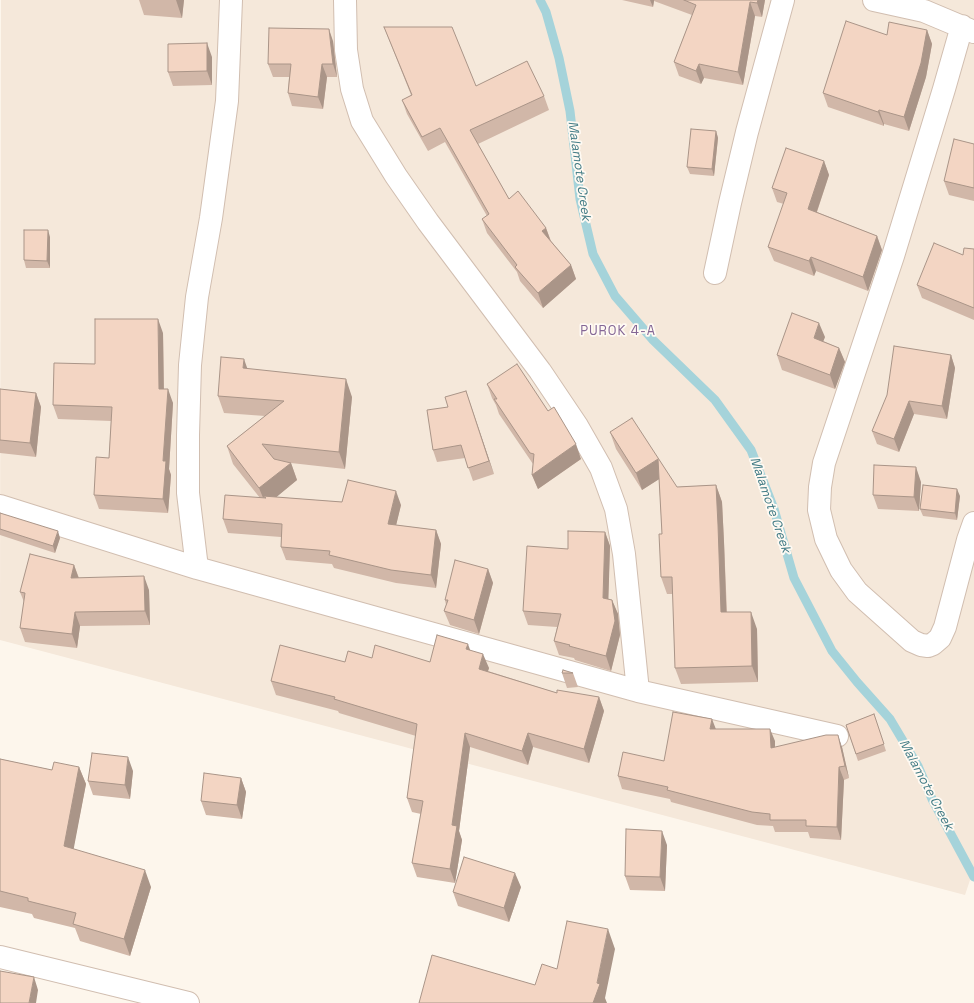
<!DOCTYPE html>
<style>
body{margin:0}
canvas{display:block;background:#fdf6ec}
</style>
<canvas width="974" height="1003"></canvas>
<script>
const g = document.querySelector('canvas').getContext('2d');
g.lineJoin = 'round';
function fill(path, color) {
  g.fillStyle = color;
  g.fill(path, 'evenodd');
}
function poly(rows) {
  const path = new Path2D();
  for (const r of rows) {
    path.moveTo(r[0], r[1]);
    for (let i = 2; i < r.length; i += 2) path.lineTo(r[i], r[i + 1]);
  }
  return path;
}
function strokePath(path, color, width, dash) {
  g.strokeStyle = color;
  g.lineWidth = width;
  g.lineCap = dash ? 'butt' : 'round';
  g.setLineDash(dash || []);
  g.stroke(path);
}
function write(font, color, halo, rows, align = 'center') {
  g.font = font + ' "Space Grotesk",sans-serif';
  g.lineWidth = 3.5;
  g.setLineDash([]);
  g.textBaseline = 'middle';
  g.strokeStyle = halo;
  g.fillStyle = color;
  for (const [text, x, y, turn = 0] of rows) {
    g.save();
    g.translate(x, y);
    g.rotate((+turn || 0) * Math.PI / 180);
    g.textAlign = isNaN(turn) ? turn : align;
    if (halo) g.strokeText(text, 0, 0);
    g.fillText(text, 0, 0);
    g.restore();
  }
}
const residential = poly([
 [1,0,974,0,974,868,965,895,0,640]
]);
const stream = poly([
 [540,0,546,12,559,58,570,111,580,199,593,254,615,296,653,340,715,400,751,450,774,509,794,578,832,651,857,682,890,719,918,766,932,799,974,877]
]);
const minor = poly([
 [345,0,346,50,352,89,362,121,396,176,428,222,540,371,577,426,601,468,616,509,624,554,638,691],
 [874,0,924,11,974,32],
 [962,26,944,89,893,256,824,463,820,487,819,510,826,539,841,570,857,592,912,641,921,645,928,646,933,644,940,638,945,627,968,540,974,523],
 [715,273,730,203,747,132,783,0],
 [0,506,197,568,638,691,837,736],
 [197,568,188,493,188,435,190,365,197,297,211,218,227,101,231,0],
 [0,957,188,1003]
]);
const wall = poly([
 [139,0,184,0,182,18,144,15],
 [622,0,765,0,762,17,755,16,743,85,704,78,701,84,679,76,674,62,692,15,654,1,653,7],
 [384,27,476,86,544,96,549,110,478,144,509,199,546,228,551,241,571,265,576,279,543,308,520,281,517,272,487,233,482,219,487,216,445,142,428,151,407,114,402,100,411,95],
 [927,30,932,44,926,77,909,131,884,124,884,126,828,107,823,93,887,35],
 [333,41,337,77,327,77,323,109,292,106,288,93,289,77,273,77,268,64],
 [212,57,212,85,173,86,168,72],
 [716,131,718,138,714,176,690,174,687,167],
 [974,144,974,201,949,195,944,181],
 [824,161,829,175,817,212,877,236,882,250,868,291,816,271,814,276,774,261,768,247,784,204,777,202,772,188],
 [50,237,50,268,26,268,24,260],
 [974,249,974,320,922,298,917,285],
 [163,333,164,389,173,403,169,469,171,475,168,513,99,509,94,495,109,458,111,421,58,419,53,405,95,364],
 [825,337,823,341,839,348,845,362,835,389,782,370,777,355],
 [951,355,955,368,947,419,914,414,899,452,877,444,872,431],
 [248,369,352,397,345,469,291,463,297,480,276,497,342,502,401,505,396,525,436,530,441,544,436,588,396,583,334,568,332,564,286,560,281,547,281,537,228,533,223,519,260,498,233,464,227,446,265,416,224,413,218,396],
 [487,384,581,459,538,489,532,475,533,464,499,414,496,405,492,398],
 [0,389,36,393,41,407,36,457,0,453],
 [466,391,494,474,473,481,465,458,437,462,433,450,448,407],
 [610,432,677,487,716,485,722,502,724,542,727,612,757,629,758,682,681,684,675,668,673,594,667,594,661,577,662,534,659,479,642,490,616,449],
 [921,482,919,511,878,509,873,495],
 [960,496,957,520,923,516,920,509],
 [0,513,60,538,55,553,0,535],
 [605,532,610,546,608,599,612,600,618,614,620,635,611,671,575,660,574,658,559,655,554,641,557,627,528,625,523,611,568,549],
 [74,565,79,578,149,590,150,625,80,626,77,648,25,642,20,628,24,602,20,592],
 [488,569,493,583,479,634,450,625,444,611,446,605,445,600],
 [470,650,489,668,488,671,557,693,599,697,604,711,589,763,533,747,528,765,470,747,459,831,462,840,455,883,417,877,412,863,421,814,412,812,407,798,416,736,339,713,338,711,276,695,271,681,372,658,430,662],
 [562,673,573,673,578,687,567,688],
 [874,714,886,751,858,761,846,725],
 [716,729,775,741,775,747,842,747,849,778,844,780,841,840,810,838,808,832,775,832,773,826,757,825,671,802,670,799,622,789,618,776,664,761],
 [0,759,52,770,79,767,86,784,73,849,151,887,130,956,80,941,75,928,34,918,32,914,0,907],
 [133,771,130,799,93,795,88,781],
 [241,778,246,792,242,819,206,815,201,801],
 [667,845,665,891,630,890,625,876],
 [521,887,509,922,458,906,453,892]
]);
const shadedWall = poly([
 [176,0,184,0,182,18],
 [650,0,654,0,654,1,653,7],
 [758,0,765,0,762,17,757,3],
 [750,2,755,16,743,85,738,72],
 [329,29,333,41,337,77,333,64],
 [927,30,932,44,926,77,909,131,904,117],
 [207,43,212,57,212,85,207,71],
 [322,64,327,77,323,109,318,97],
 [699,64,704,78,701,84,696,71],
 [879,110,884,124,884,126,878,112],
 [716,131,718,138,714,176,712,169],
 [824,161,829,175,813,223,808,209],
 [546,228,551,242,542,231],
 [48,230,50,237,50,268,47,261],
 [877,236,882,250,868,291,863,277],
 [811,257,816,271,814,276,809,261],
 [571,265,576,279,543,308,538,293],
 [158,319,163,333,164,403,159,389],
 [819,323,825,337,819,352,814,338],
 [839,348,845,362,835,389,830,375],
 [951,355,955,368,947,419,942,406],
 [244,359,250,376,243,368],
 [346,379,352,397,345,469,339,452],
 [168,389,173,403,169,469,171,475,168,513,163,499,163,461],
 [466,391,470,403,494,474,489,461],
 [36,393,41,407,36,457,30,443],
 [909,401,914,414,899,452,894,439],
 [576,444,581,459,538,489,532,475],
 [658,459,664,476,642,490,636,473],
 [291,463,297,480,268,504,266,498,263,496,267,504,266,505,259,488],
 [916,467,921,482,919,511,914,497],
 [716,485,722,502,724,542,727,629,721,612],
 [957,489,960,496,957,520,955,513],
 [396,491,401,505,393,538,388,524],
 [436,530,441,544,436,588,431,575],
 [58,531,60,538,55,553,53,546],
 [605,532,610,546,608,612,603,598],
 [74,565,79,579,71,578],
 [488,569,493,583,479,634,474,620],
 [144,576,149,590,150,625,145,611],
 [612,600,618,614,620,635,611,671,606,656],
 [75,612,80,626,77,648,72,634],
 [751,612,757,629,758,682,752,666],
 [468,644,473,658,466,649],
 [483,654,489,668,484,683,479,669],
 [599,697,604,711,589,763,584,749],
 [712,719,717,732,710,729],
 [770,729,775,741,775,760,771,748],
 [465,733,470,747,459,831,462,840,455,883,450,869,452,825],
 [528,733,533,747,528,765,522,751],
 [838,735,842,747,849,778,845,766],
 [128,757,133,771,130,799,125,785],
 [79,767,86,784,71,863,64,846],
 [839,767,844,780,841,840,837,827],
 [241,778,246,792,242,819,237,805],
 [662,831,667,845,665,891,660,877],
 [145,870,151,887,130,956,124,939],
 [515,873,521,887,509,922,504,908],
 [608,929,615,949,605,998,607,1003,593,1003],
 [34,977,38,990,36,1003,29,1003]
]);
const building = poly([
 [684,0,758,0,757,3,750,2,738,72,699,64,696,71,674,62,696,5,684,0],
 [846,21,887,35,889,22,927,30,921,63,904,117,879,110,878,112,823,93,846,21],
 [384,27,452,27,476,86,527,61,544,96,470,130,509,199,518,191,546,228,542,231,571,265,538,293,515,267,517,265,482,219,489,214,440,128,422,137,402,100,412,95,384,27],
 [269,28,329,29,333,64,322,64,318,97,288,93,291,64,268,64,269,28],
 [207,43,207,71,168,72,168,44,207,43],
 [691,129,716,131,712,169,687,167,691,129],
 [954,139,974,144,974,188,944,181,954,139],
 [786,148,824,161,808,209,877,236,863,277,811,257,809,261,768,247,787,193,772,188,786,148],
 [24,230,48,230,47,261,24,260,24,230],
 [934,243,963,255,964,248,974,249,974,308,917,285,934,243],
 [792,313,819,323,814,338,839,348,830,375,777,355,792,313],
 [95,319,158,319,159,389,168,389,163,461,166,461,163,499,94,495,96,457,109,458,112,407,53,405,54,363,95,364,95,319],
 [894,346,951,355,942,406,909,401,894,439,872,431,887,395,894,346],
 [221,357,244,359,243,368,346,379,339,452,262,444,274,459,291,463,259,488,227,446,284,401,218,396,221,357],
 [517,364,548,411,554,407,576,444,532,475,534,454,530,453,494,399,497,399,487,384,517,364],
 [0,389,36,393,30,443,0,440,0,389],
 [466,391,489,461,468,468,461,445,433,450,427,410,448,407,445,397,466,391],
 [632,418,677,487,716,485,718,525,721,612,751,612,752,666,675,668,672,577,661,577,659,534,662,534,658,459,636,473,610,432,632,418],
 [874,465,916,467,914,497,873,495,874,465],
 [348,480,396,491,388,524,436,530,431,575,391,570,329,555,330,551,281,547,282,524,223,519,225,495,266,498,263,496,342,502,348,480],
 [923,485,957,489,955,513,920,509,923,485],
 [0,513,58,531,53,546,0,529,0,513],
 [568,531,605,532,603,598,612,600,615,621,606,656,569,646,570,645,554,641,561,614,523,611,527,546,568,549,568,531],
 [30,554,74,565,71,578,144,576,145,611,75,612,72,634,20,628,25,593,20,592,30,554],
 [455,560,488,569,474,620,444,611,448,600,445,600,455,560],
 [437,635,468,644,466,649,483,654,479,669,557,693,557,690,599,697,584,749,528,733,522,751,465,733,452,825,457,826,450,869,412,863,423,801,407,798,417,724,334,699,335,697,271,681,280,645,345,662,348,651,372,658,375,645,430,662,437,635],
 [563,670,573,673,562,673,563,670],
 [673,712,712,719,710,729,770,729,771,748,826,735,838,735,845,766,839,767,837,827,806,826,806,820,770,820,770,814,752,812,667,790,668,787,618,776,623,752,664,761,673,712],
 [874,714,884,744,856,754,846,725,874,714],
 [92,753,128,757,125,785,88,781,92,753],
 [0,759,52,770,54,762,79,767,64,846,145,870,124,939,73,924,76,913,28,901,28,898,0,891,0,759],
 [204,773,241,778,237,805,201,801,204,773],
 [626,829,662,831,660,877,625,876,626,829],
 [464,857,515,873,504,908,453,892,464,857],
 [567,921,608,929,597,983,600,984,593,1003,419,1003,432,955,535,985,542,964,557,969,567,921],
 [0,971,34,977,29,1003,0,1003,0,971]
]);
const waterNames = [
 ["Malamote Creek",579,171,82],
 ["Malamote Creek",770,505,71],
 ["Malamote Creek",926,785,62]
];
const neighbourhoodNames = [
 ["PUROK 4-A",618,331]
];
fill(residential, '#f5e8da');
strokePath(stream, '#a5d3da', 9);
strokePath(minor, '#d1beb0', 24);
strokePath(minor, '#fff', 22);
fill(wall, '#d1b7a8');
fill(shadedWall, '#aa9588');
fill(building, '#f3d5c3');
strokePath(building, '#aa9588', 1);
write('italic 13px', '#437c86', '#fffaf3', waterNames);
g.letterSpacing = '1px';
write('13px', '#846695', '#fffaf3', neighbourhoodNames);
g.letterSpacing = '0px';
</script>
